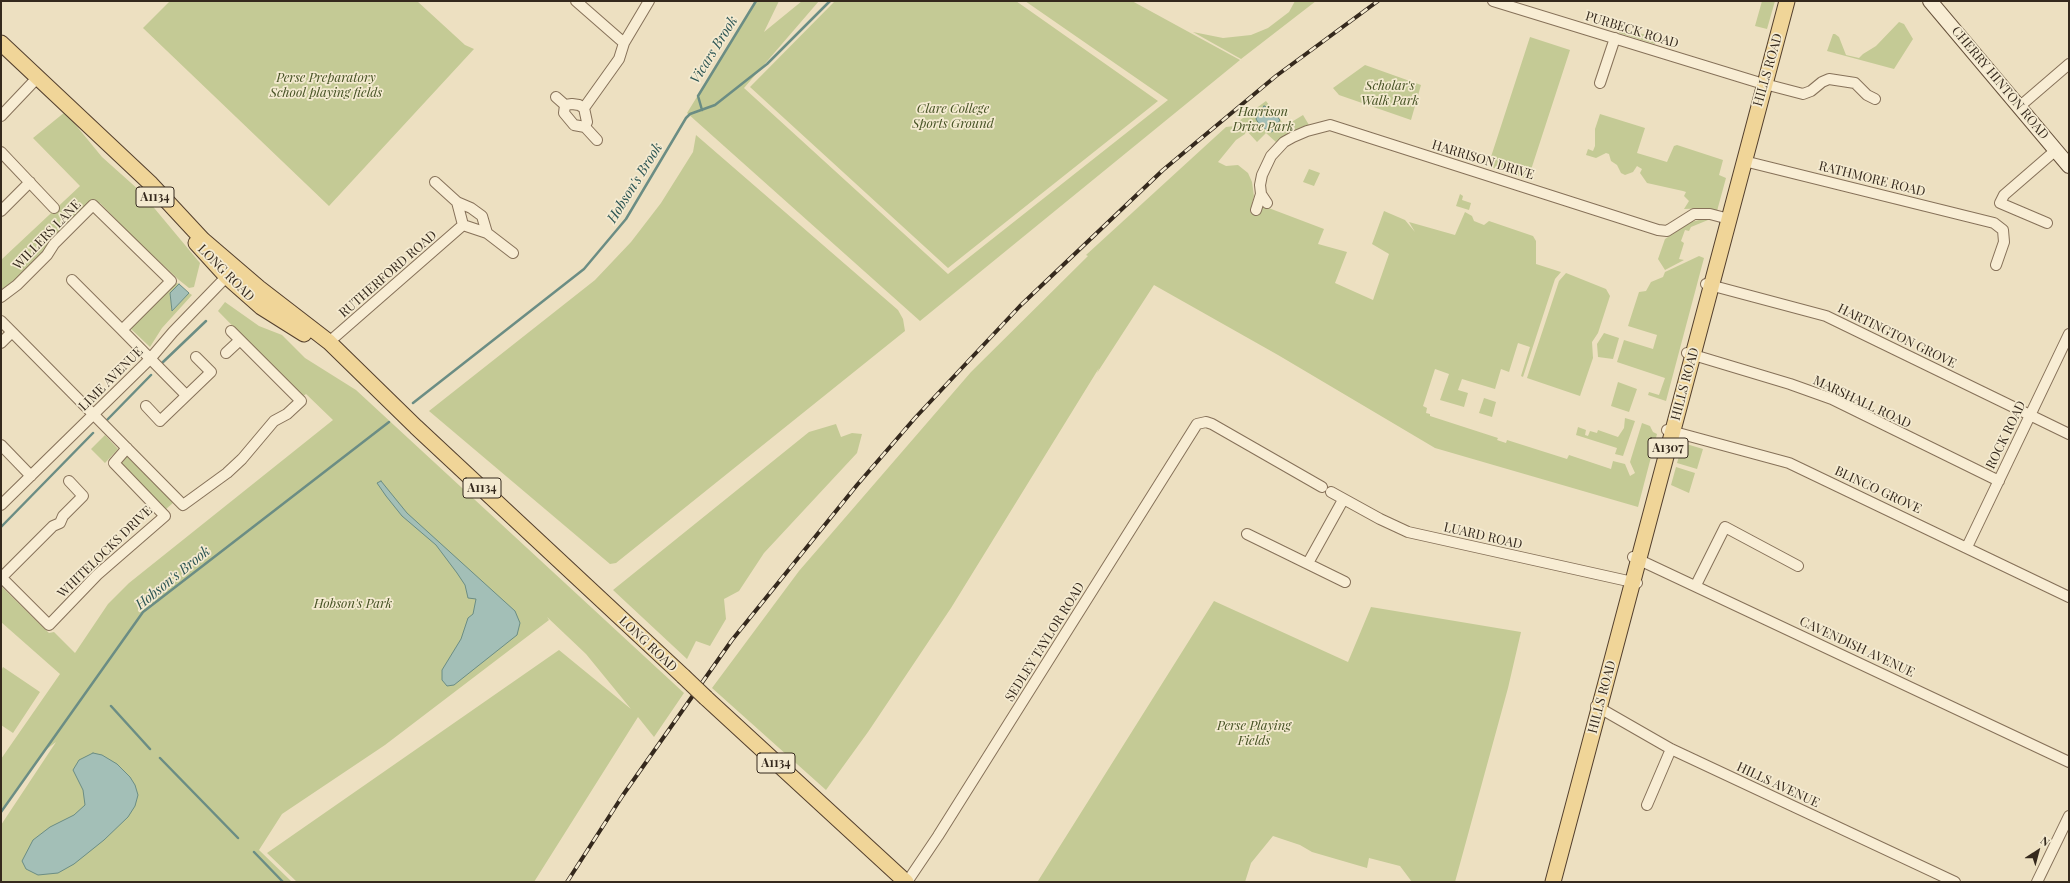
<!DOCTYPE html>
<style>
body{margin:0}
#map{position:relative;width:2070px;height:883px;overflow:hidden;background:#ede0c1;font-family:"Playfair Display",serif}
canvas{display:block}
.frame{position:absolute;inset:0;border:2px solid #35291d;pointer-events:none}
.north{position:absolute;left:2018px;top:831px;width:40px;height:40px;-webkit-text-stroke:3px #f4ead0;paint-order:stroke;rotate:36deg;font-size:11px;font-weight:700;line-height:16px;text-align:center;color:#35291d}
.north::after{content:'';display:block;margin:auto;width:14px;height:18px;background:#35291d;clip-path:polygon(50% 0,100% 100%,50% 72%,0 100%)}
</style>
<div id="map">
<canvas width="2070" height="883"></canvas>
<div class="frame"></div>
<div class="north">N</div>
</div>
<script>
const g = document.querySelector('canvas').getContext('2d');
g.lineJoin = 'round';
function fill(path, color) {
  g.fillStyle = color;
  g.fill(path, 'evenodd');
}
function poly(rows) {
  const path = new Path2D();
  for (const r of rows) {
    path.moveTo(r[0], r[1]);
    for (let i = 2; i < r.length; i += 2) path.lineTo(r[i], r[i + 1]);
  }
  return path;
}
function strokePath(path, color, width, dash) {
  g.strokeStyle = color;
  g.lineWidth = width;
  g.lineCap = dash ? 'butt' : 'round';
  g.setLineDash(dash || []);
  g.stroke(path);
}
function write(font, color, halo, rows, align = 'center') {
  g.font = font + ' "Playfair Display",serif';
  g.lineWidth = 3.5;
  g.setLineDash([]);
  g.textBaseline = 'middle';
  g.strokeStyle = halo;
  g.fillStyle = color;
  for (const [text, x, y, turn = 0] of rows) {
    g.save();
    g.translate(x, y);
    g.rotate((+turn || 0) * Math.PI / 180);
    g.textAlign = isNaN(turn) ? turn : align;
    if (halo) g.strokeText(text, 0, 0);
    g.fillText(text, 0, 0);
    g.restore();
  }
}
const green = poly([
 [170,1,417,1,465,45,474,49,329,206,143,28],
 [756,1,779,1,764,32,802,1,819,1,744,88,948,274,1168,100,1025,1,1132,1,1240,60,920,321,687,113],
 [835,1,1016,1,1158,101,948,268,750,87],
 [1295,1,1316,1,1241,59,1193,32,1223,38,1251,35,1268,28,1289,12],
 [1762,1,1775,1,1767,29,1755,26],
 [1899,22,1904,24,1913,39,1894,69,1827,51,1833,34,1835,34,1839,37,1846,55,1859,58,1863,54,1876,46],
 [1621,28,1657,38,1655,44,1619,33],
 [1530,37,1570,50,1528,179,1488,166],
 [1365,65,1421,85,1411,120,1339,95,1333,88],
 [1266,101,1285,126,1303,115,1309,125,1288,134,1277,143,1266,133,1257,142,1246,130,1245,134,1236,140,1218,162,1226,166,1238,165,1248,173,1252,182,1254,196,1250,212,1256,215,1262,207,1266,207,1324,229,1318,244,1347,252,1335,283,1373,300,1389,254,1372,244,1384,211,1405,220,1415,232,1409,222,1455,235,1465,212,1472,216,1474,221,1484,225,1489,221,1533,236,1536,241,1536,264,1561,272,1555,279,1523,377,1521,376,1530,347,1518,343,1509,372,1501,369,1495,389,1462,379,1458,390,1468,393,1464,407,1440,400,1449,374,1435,369,1423,406,1427,408,1426,413,1430,414,1430,416,1498,438,1497,440,1506,443,1507,440,1567,459,1569,455,1611,469,1613,461,1625,464,1630,476,1635,473,1630,462,1642,423,1650,426,1653,432,1657,434,1638,507,1435,448,1278,355,1154,285,1097,373,1099,368,951,608,868,732,826,790,712,688,799,571,971,372,1088,256,1086,255,1226,127,1243,125,1239,121],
 [65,112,102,157,140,191,200,263,194,287,189,288,179,280,131,235,100,203,95,203,15,283,1,289,1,260,80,186,33,138],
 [1600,114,1645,128,1637,153,1667,162,1674,146,1677,145,1723,160,1719,175,1726,178,1717,211,1708,208,1684,209,1689,201,1684,196,1686,192,1683,191,1647,183,1640,173,1642,169,1637,166,1633,172,1625,175,1621,173,1617,165,1611,161,1609,154,1606,153,1596,158,1586,155,1588,149,1593,151,1595,146,1595,129],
 [696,135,898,310,903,319,905,331,616,563,610,564,429,411,595,280,631,242,661,203,693,152],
 [1309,169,1320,173,1314,186,1303,182],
 [1460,194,1463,196,1462,200,1471,203,1469,210,1456,206],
 [1699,220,1708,220,1691,227,1689,231,1685,230,1681,241,1684,243,1679,259,1684,260,1665,270,1658,259,1665,239,1691,222],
 [1699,256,1704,258,1666,401,1648,395,1649,392,1659,395,1665,378,1617,362,1624,340,1653,349,1657,335,1628,326,1639,292,1646,291,1651,282,1663,277,1665,272],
 [1566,273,1606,289,1610,296,1598,333,1592,342,1593,358,1580,396,1527,378,1559,281],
 [174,282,179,284,170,293,172,311,189,293,192,295,162,328,150,347,130,328],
 [225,302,259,326,282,335,305,358,356,390,684,693,654,737,638,717,534,882,297,882,267,853,559,650,631,709,586,654,547,617,549,620,385,745,282,814,259,850,292,882,1,882,1,825,56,742,43,752,1,810,1,759,60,674,1,622,1,586,49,633,54,632,75,653,108,604,129,583,333,420,306,394,302,397,218,311],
 [1604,333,1619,338,1613,359,1598,357,1597,344],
 [1618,382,1637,389,1629,412,1611,406],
 [1484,398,1496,402,1492,417,1479,413],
 [1625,418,1635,421,1623,456,1615,454,1617,448,1576,435,1578,427,1586,430,1585,435,1588,436,1590,431,1597,433,1598,430,1618,437,1624,428],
 [836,424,841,437,852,433,862,434,857,453,764,553,739,591,724,599,726,619,710,646,696,641,687,659,613,590,809,432],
 [105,435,118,449,105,463,91,449],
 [1683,443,1703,449,1697,469,1677,463],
 [125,457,131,457,174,502,165,510,121,466,120,461],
 [1676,467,1695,473,1689,493,1671,485],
 [1214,601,1348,662,1371,607,1521,632,1508,688,1455,882,1412,882,1400,866,1369,858,1367,868,1312,852,1300,845,1273,836,1251,863,1245,882,1038,881],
 [3,667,40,692,13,733,1,725,1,671]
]);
const water = poly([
 [1264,106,1271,109,1280,120,1272,132,1261,127,1256,119,1259,112,1264,106],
 [179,284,189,293,172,311,170,293,179,284],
 [381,481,407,513,515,611,520,623,517,635,454,685,447,686,442,680,442,670,461,639,468,618,473,614,476,599,468,598,465,585,457,573,436,545,402,516,386,496,377,483,381,481],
 [93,753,102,755,117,764,130,777,135,785,138,795,135,806,128,817,104,840,74,864,58,873,38,875,26,869,22,861,33,840,50,827,74,815,85,805,83,790,73,770,79,760,93,753]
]);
const stream = poly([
 [702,110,698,96,756,1],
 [162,363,206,321],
 [413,403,584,269,626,219,686,118,690,114,715,105,767,64,830,1],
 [107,420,151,375],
 [1,527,93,433],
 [111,706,150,749],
 [160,758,238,838],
 [1,812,143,612,389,422],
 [254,852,283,882]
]);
const street = poly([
 [576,1,624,43],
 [1493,1,1757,82,1803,94,1811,91,1822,82,1829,79,1855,83,1867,95,1875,99],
 [1600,83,1615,38],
 [556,97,565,105],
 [572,104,579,105,584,108,587,122,585,127,574,125,564,113,565,105,572,104],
 [2019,107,2069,64],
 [584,108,619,59,624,43,649,1],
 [1,116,38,77],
 [585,127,597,140],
 [1,152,54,208],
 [1744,161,1994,223,2003,230,2004,242,1996,265],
 [435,182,457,202],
 [457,202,471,208,482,216,487,233,463,225,457,202],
 [1267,203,1261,194,1260,185,1262,175,1271,156,1284,142,1293,137,1307,131,1330,125,1658,230,1667,231,1694,214,1710,214,1729,219],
 [1256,210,1261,194],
 [1,211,30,182],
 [2047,223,2000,203,2004,195,2056,150],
 [487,233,513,253],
 [1706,284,1826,316,2069,434],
 [1,297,17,285,47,255,54,244,93,205,171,281,122,330,72,280],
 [1,321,12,332],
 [122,330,186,395],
 [329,342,463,225],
 [1,343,12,332,183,505,227,473,242,459,274,421,287,414,301,401,231,331],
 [226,353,240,340],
 [1687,353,1790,384,1832,399,1999,481],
 [146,406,160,421,211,372,196,357],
 [1667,430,1789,463,2069,597],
 [1,445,31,476],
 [1331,492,1380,519,1408,532,1637,583],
 [1,505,150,359,173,332,230,273],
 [1247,534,1345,582],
 [1967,547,2069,334],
 [1633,557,2069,762],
 [1308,563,1343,500],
 [1,577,49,625,97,575,165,516,114,463,127,448],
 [1,578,53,526,60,523,63,516,83,496,69,481],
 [1696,585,1725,527,1798,566],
 [1596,706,1671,749,1955,882],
 [1647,805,1671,749],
 [907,882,938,836,1197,424,1206,422,1212,424,1322,487],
 [2037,882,2069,816]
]);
const secondary = poly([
 [1930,1,2069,166]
]);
const primary = poly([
 [1,43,151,184,203,240,259,288,329,342,416,427,683,676],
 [196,243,227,277,261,307,304,334],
 [706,698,906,882],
 [1553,882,1787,1]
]);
const rail = poly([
 [567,882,623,795,732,640,857,485,915,418,1020,306,1163,170,1276,76,1378,1]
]);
const primaryBridge = poly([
 [683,676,706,698]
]);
const shields = [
 [155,197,38],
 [1668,448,40],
 [482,488,38],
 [776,763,38]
];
const shieldNames = [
 ["A1134",155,197],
 ["A1307",1668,448],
 ["A1134",482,488],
 ["A1134",776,763]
];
const streetNames = [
 ["PURBECK ROAD",1632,30,17],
 ["HILLS ROAD",1768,70,-74],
 ["CHERRY HINTON ROAD",2000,83,50],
 ["HARRISON DRIVE",1483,160,17],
 ["RATHMORE ROAD",1872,179,14],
 ["WILLERS LANE",47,235,-46],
 ["LONG ROAD",226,273,45],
 ["RUTHERFORD ROAD",388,274,-41],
 ["HARTINGTON GROVE",1897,336,26],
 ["LIME AVENUE",111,379,-45],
 ["HILLS ROAD",1685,384,-75],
 ["MARSHALL ROAD",1862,402,25],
 ["ROCK ROAD",2006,435,-64],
 ["BLINCO GROVE",1878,490,25],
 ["LUARD ROAD",1483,536,13],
 ["WHITELOCKS DRIVE",105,552,-44],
 ["SEDLEY TAYLOR ROAD",1045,642,-58],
 ["LONG ROAD",648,644,43],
 ["CAVENDISH AVENUE",1857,647,25],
 ["HILLS ROAD",1602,697,-75],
 ["HILLS AVENUE",1778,785,25]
];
const parkNames = [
 ["Perse Preparatory",326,78],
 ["School playing fields",326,93],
 ["Scholar's",1390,86],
 ["Walk Park",1390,101],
 ["Clare College",953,109],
 ["Sports Ground",953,124],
 ["Harrison",1263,112],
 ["Drive Park",1263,127],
 ["Hobson's Park",353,604],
 ["Perse Playing",1254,726],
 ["Fields",1254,741]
];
const waterNames = [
 ["Vicars Brook",714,50,-58],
 ["Hobson's Brook",635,183,-58],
 ["Hobson's Brook",173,578,-39]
];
fill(green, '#c4ca95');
fill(water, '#a3bfb7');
strokePath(water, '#6b8d84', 1);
strokePath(stream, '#6b8d84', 2.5);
strokePath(street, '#867159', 12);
strokePath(secondary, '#67523c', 16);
strokePath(primary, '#533f2d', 17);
strokePath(street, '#f8edd4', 10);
strokePath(secondary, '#f8edd4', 14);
strokePath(primary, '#f0d598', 15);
strokePath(rail, '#35291d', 4);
strokePath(rail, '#f4ead0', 2.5, [8]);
strokePath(primaryBridge, '#533f2d', 17, []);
strokePath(primaryBridge, '#f0d598', 15);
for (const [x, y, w] of shields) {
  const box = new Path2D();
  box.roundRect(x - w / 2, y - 10, w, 20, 3);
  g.fillStyle = '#f4ead0';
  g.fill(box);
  strokePath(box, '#35291d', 1);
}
write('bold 12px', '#35291d', null, shieldNames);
write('13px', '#35291d', '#f4ead0', streetNames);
write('italic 13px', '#465224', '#f4ead0', parkNames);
write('italic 14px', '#2c5553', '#f4ead0', waterNames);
</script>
